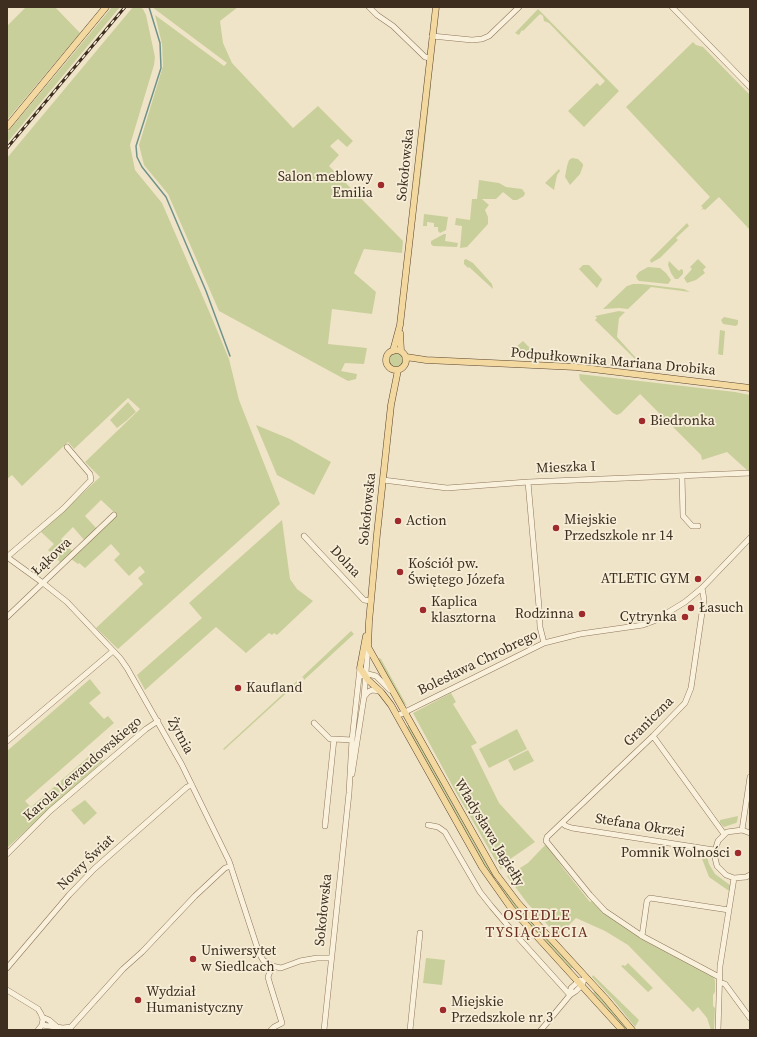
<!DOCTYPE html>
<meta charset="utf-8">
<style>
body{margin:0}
#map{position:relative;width:757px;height:1037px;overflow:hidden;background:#f0e4c8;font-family:"Source Serif 4",serif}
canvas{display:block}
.frame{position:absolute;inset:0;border:8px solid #3d2e20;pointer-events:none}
</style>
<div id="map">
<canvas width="757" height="1037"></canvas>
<div class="frame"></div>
</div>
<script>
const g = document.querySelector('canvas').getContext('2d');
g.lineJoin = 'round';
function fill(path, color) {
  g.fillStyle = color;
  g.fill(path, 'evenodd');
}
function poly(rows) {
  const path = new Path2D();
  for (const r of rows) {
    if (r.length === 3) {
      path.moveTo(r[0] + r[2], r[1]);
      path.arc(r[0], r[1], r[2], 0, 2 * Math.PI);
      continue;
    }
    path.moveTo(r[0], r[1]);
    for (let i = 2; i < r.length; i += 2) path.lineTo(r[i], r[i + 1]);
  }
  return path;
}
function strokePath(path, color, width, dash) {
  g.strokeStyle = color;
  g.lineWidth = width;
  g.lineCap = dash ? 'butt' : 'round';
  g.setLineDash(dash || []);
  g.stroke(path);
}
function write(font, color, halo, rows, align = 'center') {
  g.font = font + ' "Source Serif 4",serif';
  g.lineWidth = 3.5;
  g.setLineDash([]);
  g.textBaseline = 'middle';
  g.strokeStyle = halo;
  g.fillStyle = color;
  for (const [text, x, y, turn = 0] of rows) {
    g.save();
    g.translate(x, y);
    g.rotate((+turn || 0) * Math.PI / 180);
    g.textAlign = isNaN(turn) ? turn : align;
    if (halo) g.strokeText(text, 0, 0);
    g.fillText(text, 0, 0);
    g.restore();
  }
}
const green = poly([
 [26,7,55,7,80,33,7,120,7,26],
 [112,7,120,7,7,143,7,133],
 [133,7,140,7,143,9,146,15,155,57,154,65,130,145,135,170,162,203,212,318,229,359,239,400,280,504,118,649,96,628,143,584,138,578,145,572,140,566,129,576,114,560,120,554,111,544,85,568,79,563,78,564,71,559,117,515,101,500,85,516,97,529,85,541,73,527,61,539,73,552,61,563,48,550,54,544,41,532,100,477,85,462,140,409,128,398,74,449,68,442,22,486,12,475,7,479,7,158],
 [152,7,238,7,220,21,223,43,232,63,293,128,318,106,353,141,347,147,338,139,330,146,339,155,329,166,403,241,402,253,364,249,354,273,376,292,372,314,332,309,328,344,367,348,364,364,345,363,341,371,357,374,356,379,348,381,219,311,168,194,144,165,139,145,163,66,162,44,155,15,224,66,227,63],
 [538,9,619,91,584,127,568,111,597,83,600,86,605,81,549,23,544,21,543,16,540,14,523,31,522,30,519,35,515,33],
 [693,42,696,45,703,47,750,95,750,230,719,197,705,210,704,209,701,210,703,208,701,206,710,197,626,107],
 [430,85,431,86,419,195,418,194],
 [572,158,578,159,583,164,583,166,580,174,570,185,565,177,567,166,569,160],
 [559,169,560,171,557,175,554,190,545,183],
 [479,180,499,183,506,187,522,189,525,193,524,196,517,200,513,200,503,192,496,199,482,199,489,205,485,210,488,217,488,224,467,247,460,248,462,226,455,225,456,218,470,220,472,199,477,199],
 [424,214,448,217,446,230,440,233,438,231,438,227,434,227,434,223,427,222,427,226,423,226],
 [687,223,689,226,676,238,678,240,660,258,651,263,650,260],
 [444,234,446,234,445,241,458,243,457,247,433,246,431,244,431,241],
 [466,259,473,263,492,284,493,289,469,267,468,268,464,264,464,260],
 [698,259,706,267,703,270,705,273,696,280,687,283,684,278,692,269,690,267],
 [669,261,679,271,681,269,683,270,683,274,678,279,675,279,671,273,668,265],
 [583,265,589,265,602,279,602,280,597,288,579,269],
 [648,267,660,268,666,273,671,280,668,284,639,281,637,279,636,276,639,272],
 [642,284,684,289,690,292,651,287,628,309,619,308,603,309,627,286,633,284],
 [619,311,625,312,619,318,617,337,636,358,635,359,595,320,597,318,595,316],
 [724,317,738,320,738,324,736,326,723,324,721,320],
 [720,330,725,331,723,355,721,355,718,354],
 [523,341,533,351,518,351,516,347],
 [396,360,7],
 [579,374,735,392,750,395,750,471,748,471,727,452,702,460,701,455,640,394,621,413,617,415,613,413,580,380],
 [128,402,136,412,126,421,117,428,110,420],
 [256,425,290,439,331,462,314,495,277,475],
 [282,520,290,579,297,589,313,601,277,635,274,633,272,635,269,633,246,653,216,627,145,690,137,675,202,618,189,603],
 [351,631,354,634,304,680,303,677,301,678],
 [380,658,381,659,407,706,402,702,378,659],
 [90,679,101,693,89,703,104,719,108,716,114,723,25,801,31,807,94,752,103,761,7,848,7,751],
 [297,681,297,684,293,687,224,750,223,749],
 [451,693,456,702,453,704,477,743,471,746,499,803,535,842,503,864,501,870,452,785,413,713],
 [409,725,483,858,497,878,494,880,480,860,407,727],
 [517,729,527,749,489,768,479,749],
 [528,750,534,761,514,771,508,760],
 [85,800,97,813,84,825,71,810],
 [738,816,737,822,736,823,724,827,720,823,720,820],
 [546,844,563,868,590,902,592,901,600,909,710,974,710,975,714,978,715,981,715,992,713,995,713,1006,715,1008,714,1030,711,1030,707,1018,698,1007,693,1012,628,945,605,931,576,918,558,936,528,904,507,876,528,863],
 [699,851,702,854,707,856,709,864,715,874,730,885,729,891,709,877],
 [498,881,573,967,571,969,516,909,496,883],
 [426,958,445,960,442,985,423,983],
 [628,963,653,988,648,992,621,966,623,965,625,966],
 [593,975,639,1020,635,1027,614,1001,592,977],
 [595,991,629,1030,625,1030,593,993]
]);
const stream = poly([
 [149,7,160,43,161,68,136,146,137,157,142,167,166,197,206,291,230,356]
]);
const minor = poly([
 [369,7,377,15,393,26,425,57,430,58],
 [672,7,750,87],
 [432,36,472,40,482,39,489,36,519,7],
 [682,476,683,516,692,526,698,526],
 [383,480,447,488,528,482,750,473],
 [528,482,539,607,540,627,544,643],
 [304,536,364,600,371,601],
 [7,557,43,583,67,602,120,658,127,668,182,765,229,861,259,953,263,960,272,966,281,968,300,961,317,958,331,958],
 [7,557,63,509,91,480,90,474,67,447],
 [702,588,704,599,691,688,685,703,653,736,547,837,546,841,590,895,605,911,642,936,719,977],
 [7,617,114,515],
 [362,676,368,674,376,676,390,690],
 [364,697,368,692,372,690,380,691],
 [397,716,544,643,580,634,643,625,654,621,685,602,702,588,750,538],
 [314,723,330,739,334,739],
 [653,736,724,834],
 [7,741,113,651],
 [352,774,364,697,368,647],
 [562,823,566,826,572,828,714,850],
 [428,825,438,827,445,832,480,892,492,907,515,934,570,995],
 [325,826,334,739,352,740],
 [742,830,750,777],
 [750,833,742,830,727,832,718,841,714,854,717,866,726,875,734,878,746,877,750,875],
 [7,854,50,811,146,729,158,721],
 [642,936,647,901,650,898,729,910],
 [7,968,69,895,94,869,187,787,192,785],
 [719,982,725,984,750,1018],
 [7,990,38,1009,41,1014,43,1019,42,1025,38,1030],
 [570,995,571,988,580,980],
 [42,1017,49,1020,57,1027],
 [42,1025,63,1028,71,1027,123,969,142,952,195,896,225,868,231,866],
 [271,1030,274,1027,282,1023,269,981,268,977,272,966],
 [324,1030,349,793,352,740,360,668],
 [410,1030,420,933],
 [541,1030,570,995,576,991,582,985,585,977],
 [718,1030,720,966,734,878]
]);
const major = poly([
 [7,127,106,7],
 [400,333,401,351],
 [396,360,10],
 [393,351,400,325,436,7],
 [406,357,426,360,576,367,750,388],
 [398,370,391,405,377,534,369,622,368,647,496,874,518,903,605,998,632,1030],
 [366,636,360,668,368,680,381,692,391,705,482,867,511,908,622,1030]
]);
const rail = poly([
 [7,148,125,7]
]);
const markers = [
 [381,185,4,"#9e2a2b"],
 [642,421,4,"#9e2a2b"],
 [398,521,4,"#9e2a2b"],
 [556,528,4,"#9e2a2b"],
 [400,572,4,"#9e2a2b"],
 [698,579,4,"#9e2a2b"],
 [691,608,4,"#9e2a2b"],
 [423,610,4,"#9e2a2b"],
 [582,614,4,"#9e2a2b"],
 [685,617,4,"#9e2a2b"],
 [238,688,4,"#9e2a2b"],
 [738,853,4,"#9e2a2b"],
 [193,959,4,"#9e2a2b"],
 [138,1000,4,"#9e2a2b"],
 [443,1010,4,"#9e2a2b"]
];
const streetNames = [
 ["Sokołowska",406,165,-84],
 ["Podpułkownika Mariana Drobika",613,362,5],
 ["Mieszka I",566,468,-2],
 ["Sokołowska",368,509,-84],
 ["Łąkowa",52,557,-43],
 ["Dolna",345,562,47],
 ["Bolesława Chrobrego",478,663,-26],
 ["Graniczna",649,722,-45],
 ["Żytnia",180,736,61],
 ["Karola Lewandowskiego",83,769,-41],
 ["Stefana Okrzei",640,826,9],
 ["Władysława Jagiełły",489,833,59],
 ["Nowy Świat",86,863,-44],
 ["Sokołowska",324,910,-84]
];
const poiNames = [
 ["Salon meblowy",373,177,"right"],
 ["Emilia",373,193,"right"],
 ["Biedronka",650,421],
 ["Miejskie",564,520],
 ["Przedszkole nr 14",564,536],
 ["Action",406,521],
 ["Kościół pw.",408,564],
 ["Świętego Józefa",408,580],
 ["ATLETIC GYM",690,579,"right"],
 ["Kaplica",431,602],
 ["klasztorna",431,618],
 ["Łasuch",699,608],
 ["Rodzinna",574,614,"right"],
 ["Cytrynka",677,617,"right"],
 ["Kaufland",246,688],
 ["Pomnik Wolności",730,853,"right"],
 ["Uniwersytet",201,951],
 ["w Siedlcach",201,967],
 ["Wydział",146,992],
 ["Humanistyczny",146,1008],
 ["Miejskie",451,1002],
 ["Przedszkole nr 3",451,1018]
];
const neighbourhoodNames = [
 ["OSIEDLE",537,916],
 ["TYSIĄCLECIA",537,933]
];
fill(green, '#c9cf9b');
strokePath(stream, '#6f938a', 1.5);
strokePath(minor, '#8d765c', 6);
strokePath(major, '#5b4430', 7);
strokePath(minor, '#faf1dc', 5);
strokePath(major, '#f3d9a0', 6);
strokePath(rail, '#3d2e20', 3);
strokePath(rail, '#f7eed8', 1.5, [4.5]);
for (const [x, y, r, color] of markers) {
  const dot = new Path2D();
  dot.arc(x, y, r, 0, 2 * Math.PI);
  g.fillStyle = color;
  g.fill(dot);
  strokePath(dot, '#f7eed8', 1.5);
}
write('14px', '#3d2e20', '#f7eed8', streetNames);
write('14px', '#3d2e20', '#f7eed8', poiNames, 'left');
g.letterSpacing = '1px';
write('15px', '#6b2e1e', '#f7eed8', neighbourhoodNames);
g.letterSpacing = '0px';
</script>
